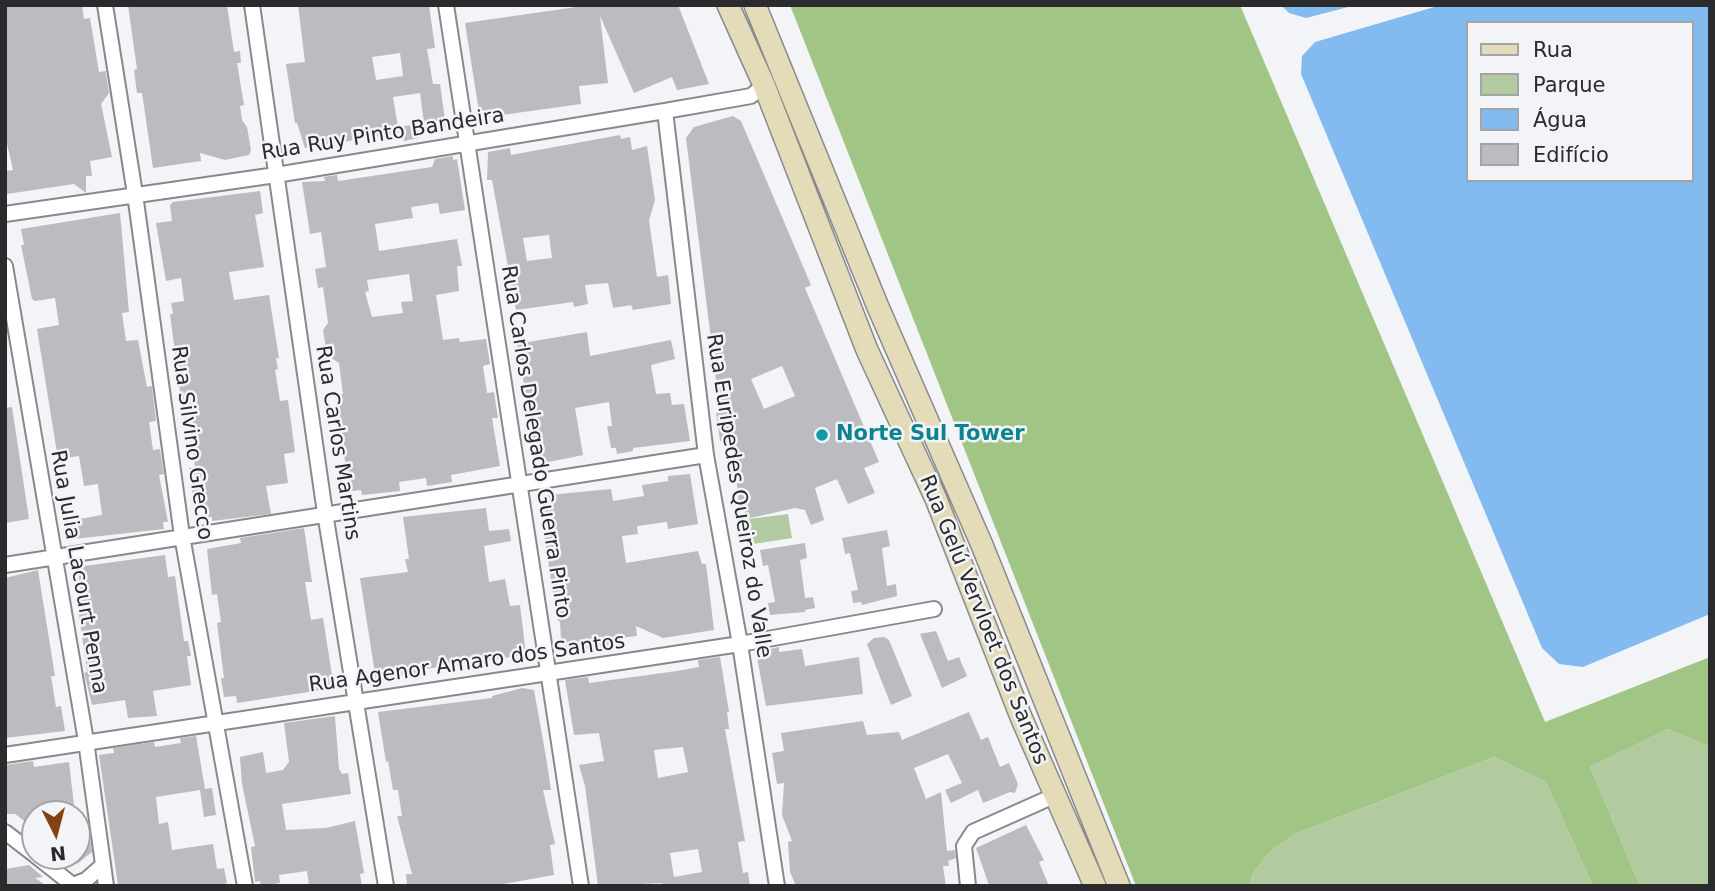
<!DOCTYPE html>
<meta charset="utf-8">
<style>
body{margin:0}
#map{position:relative;width:1715px;height:891px;overflow:hidden;background:#f2f4f7;font-family:"DejaVu Sans",sans-serif}
canvas{display:block}
.frame{position:absolute;inset:0;border:7px solid #2b2b2d;pointer-events:none}
.legend{position:absolute;left:1466px;top:21px;width:228px;height:161px;box-sizing:border-box;background:#f2f4f7;border:2px solid #a2a4a6;margin:0;padding:9px 12px;list-style:none;font-size:21px;color:#2b2b2d}
.legend li{display:flex;align-items:center;gap:14px;height:35px}
.legend b{width:35px;border:2px solid #a2a4a6}
.north{position:absolute;left:21px;top:800px;width:70px;height:70px;box-sizing:border-box;background:#f2f4f7;border:2px solid #a2a4a6;border-radius:50%;rotate:174deg;font-size:19px;font-weight:700;line-height:28px;text-align:center;color:#2b2b2d}
.north::after{content:'';display:block;margin:auto;width:24px;height:32px;background:#844112;clip-path:polygon(50% 0,100% 100%,50% 72%,0 100%)}
</style>
<div id="map">
<canvas width="1715" height="891"></canvas>
<div class="frame"></div>
<ul class="legend">
<li><b style="height:9px;background:#e4dbb9"></b>Rua</li>
<li><b style="height:19px;background:#b2caa0"></b>Parque</li>
<li><b style="height:19px;background:#83bbf0"></b>Água</li>
<li><b style="height:19px;background:#bbbcbf"></b>Edifício</li>
</ul>
<div class="north">N</div>
</div>
<script>
const g = document.querySelector('canvas').getContext('2d');
g.lineJoin = 'round';
function fill(path, color) {
  g.fillStyle = color;
  g.fill(path, 'evenodd');
}
function poly(rows) {
  const path = new Path2D();
  for (const r of rows) {
    path.moveTo(r[0], r[1]);
    for (let i = 2; i < r.length; i += 2) path.lineTo(r[i], r[i + 1]);
  }
  return path;
}
function strokePath(path, color, width, dash) {
  g.strokeStyle = color;
  g.lineWidth = width;
  g.lineCap = dash ? 'butt' : 'round';
  g.setLineDash(dash || []);
  g.stroke(path);
}
function write(font, color, halo, rows, align = 'center') {
  g.font = font + ' "DejaVu Sans",sans-serif';
  g.lineWidth = 5;
  g.setLineDash([]);
  g.textBaseline = 'middle';
  g.strokeStyle = halo;
  g.fillStyle = color;
  for (const [text, x, y, turn = 0] of rows) {
    g.save();
    g.translate(x, y);
    g.rotate((+turn || 0) * Math.PI / 180);
    g.textAlign = isNaN(turn) ? turn : align;
    if (halo) g.strokeText(text, 0, 0);
    g.fillText(text, 0, 0);
    g.restore();
  }
}
const green = poly([
 [788,514,792,538,753,544,749,519],
 [1668,729,1710,747,1710,886,1640,886,1590,767],
 [1494,757,1546,782,1593,886,1249,886,1254,871,1272,850,1295,834]
]);
const forest = poly([
 [790,5,1240,5,1545,722,1710,657,1710,747,1668,729,1590,767,1640,886,1593,886,1546,782,1494,757,1295,834,1272,850,1254,871,1249,886,1136,886]
]);
const water = poly([
 [1281,5,1356,5,1306,18,1289,13],
 [1441,5,1710,5,1710,614,1583,667,1559,664,1542,648,1301,74,1302,56,1315,42],
 [1468,23,1692,23,1692,180,1468,180]
]);
const building = poly([
 [5,5,82,5,84,19,90,18,99,72,106,71,106,74,109,93,101,104,112,157,90,161,92,176,86,176,86,193,74,184,7,194,5,171,13,170,5,135],
 [128,5,227,5,234,52,240,51,241,63,237,63,244,105,240,106,242,120,247,127,251,150,249,155,225,160,200,153,201,161,153,168,142,93,137,93,134,70,137,69],
 [298,5,429,5,435,48,427,49,433,84,440,84,446,127,425,130,420,93,393,97,399,133,305,148,297,123,295,123,286,64,305,62],
 [400,53,403,76,376,80,372,57],
 [590,5,678,5,709,84,677,90,672,77,634,93,600,16,608,83,579,86,581,104,480,118,465,23],
 [733,116,741,121,811,285,805,288,879,462,864,468,875,493,848,504,837,479,815,488,824,520,811,525,805,510,795,508,746,519,743,503,739,504,732,438,720,441,716,413,720,412,686,138,694,127],
 [782,366,795,396,764,409,751,379],
 [417,125,419,138,404,141,402,126],
 [620,135,621,139,630,137,632,150,647,146,655,200,649,220,657,277,668,275,671,304,633,310,631,305,613,308,608,283,585,285,588,304,574,307,573,302,516,310,492,180,487,180,488,152,510,148,511,155],
 [549,235,552,258,527,261,523,238],
 [453,156,453,160,457,159,465,210,440,214,438,203,411,207,413,218,375,224,379,251,457,239,462,266,457,266,459,291,436,295,443,340,459,338,460,342,486,339,490,364,483,366,487,393,494,392,498,418,492,418,500,466,451,475,452,482,427,486,426,478,399,482,400,491,362,495,361,490,352,491,349,471,346,471,338,395,343,394,339,363,327,355,323,330,328,323,323,287,318,288,315,269,326,267,321,232,310,234,302,182,325,181,324,177,337,175,338,181,432,167,435,159],
 [409,274,413,301,401,302,403,313,372,317,365,292,369,291,367,280],
 [260,191,263,213,255,215,264,267,229,272,234,300,269,295,279,358,276,358,278,369,275,370,280,401,288,400,295,452,284,454,288,483,266,486,271,514,212,521,212,517,205,518,202,502,194,503,189,468,195,467,190,432,183,415,170,314,173,314,171,303,184,301,181,278,166,281,156,223,172,221,170,205,173,202],
 [120,213,129,312,122,313,126,341,138,340,147,387,152,386,156,421,149,422,153,450,160,449,164,474,159,475,168,522,163,522,164,529,74,539,70,534,68,521,102,515,98,484,84,486,79,456,58,459,37,329,59,325,55,298,35,301,32,299,21,245,24,245,21,229],
 [587,332,590,356,671,340,675,359,651,365,656,394,670,393,672,405,684,404,690,441,633,448,633,451,617,454,616,448,611,448,607,426,612,426,609,402,575,408,583,455,544,463,544,460,537,460,517,344],
 [12,407,29,519,5,523,5,408],
 [690,474,698,524,668,529,667,522,637,526,638,534,622,536,626,563,698,551,702,564,706,564,714,630,663,638,636,626,637,636,611,639,612,645,562,653,560,622,557,619,538,496,611,489,613,501,644,496,642,485,668,481,668,476],
 [486,508,489,531,509,529,511,541,484,546,489,582,505,579,510,606,520,605,526,655,418,670,418,673,376,680,360,578,408,572,405,559,409,559,403,517],
 [304,528,312,582,305,582,311,620,323,618,334,688,237,703,236,696,224,697,221,678,224,678,217,623,221,622,217,594,212,595,207,549,241,543,240,538],
 [887,530,890,546,882,548,887,586,896,584,897,596,862,605,861,602,853,603,851,591,858,590,850,553,845,554,842,538],
 [805,543,807,558,800,560,805,598,813,597,815,608,805,610,805,612,770,615,768,603,775,602,768,565,763,566,760,550],
 [165,555,168,577,175,576,184,641,188,641,191,656,187,656,191,685,153,691,157,716,128,718,125,700,92,705,84,673,87,672,77,600,82,596,77,567],
 [38,570,55,676,51,676,56,707,61,706,65,731,5,738,5,578],
 [936,631,948,661,959,657,967,676,942,688,920,634],
 [884,637,889,640,912,696,891,705,867,644,874,638],
 [779,647,779,652,802,649,805,666,859,657,863,694,766,706,757,657,767,655,766,650],
 [720,657,729,712,727,712,729,729,725,729,745,841,738,842,743,873,748,872,750,886,662,886,662,883,598,886,585,786,579,765,604,761,599,733,574,735,565,680,588,677,589,683,677,671,699,667,698,660],
 [683,747,688,772,658,778,654,750],
 [698,849,702,872,674,877,670,853],
 [522,688,534,690,546,757,551,790,543,790,555,844,550,845,554,875,492,886,407,886,406,874,412,874,397,816,402,816,398,790,393,790,388,761,386,762,378,712,492,698,492,696],
 [969,712,981,740,988,737,1000,767,1009,763,1018,784,1015,793,1010,792,983,803,978,790,951,803,945,790,962,783,948,754,914,768,926,799,941,792,947,851,955,850,956,858,948,861,949,866,943,866,946,886,796,886,790,872,788,842,792,841,782,815,784,783,777,784,772,753,784,751,781,733,863,721,867,735,899,732,902,740],
 [335,716,339,769,342,774,348,773,351,794,282,804,286,830,326,828,355,821,364,873,360,874,362,886,309,886,307,871,279,875,280,883,261,886,260,881,255,882,251,847,255,846,242,784,240,757,263,752,266,773,283,770,289,762,284,723],
 [196,736,205,789,212,788,216,815,204,817,200,790,156,797,159,824,168,822,172,850,213,844,217,869,224,868,227,883,219,886,118,885,99,755,114,753,113,748,154,742,155,747,181,743,180,738],
 [33,761,34,767,69,762,75,814,35,814,35,829,15,814,5,814,5,765],
 [1026,825,1044,860,1039,862,1049,886,989,885,976,848],
 [89,835,92,852,77,864,77,836],
 [29,865,43,877,35,878,47,886,5,886,5,869]
]);
const minor = poly([
 [105,5,135,194,182,536,245,886],
 [252,5,325,513,386,886],
 [446,5,581,886],
 [665,111,706,455,740,644,777,886],
 [5,214,276,175,665,111,751,96,764,85],
 [5,266,86,741,106,886],
 [5,565,706,455],
 [5,755,740,644,934,609],
 [5,832,35,855],
 [36,856,74,886],
 [73,885,86,880,103,865],
 [968,886,964,846,973,832,1056,795]
]);
const secondary = poly([
 [728,5,764,85,867,350,936,499,1021,717,1095,886],
 [755,5,878,307,982,545,1119,886]
]);
const markers = [
 [822,435,7,"#0f9aa8"]
];
const streetNames = [
 ["Rua Ruy Pinto Bandeira",383,135,-9],
 ["Rua Carlos Delegado Guerra Pinto",535,442,81],
 ["Rua Silvino Grecco",191,443,82],
 ["Rua Carlos Martins",337,443,81],
 ["Rua Euripedes Queiroz do Valle",738,496,81],
 ["Rua Julia Lacourt Penna",78,572,80],
 ["Rua Gelú Vervloet dos Santos",983,620,68],
 ["Rua Agenor Amaro dos Santos",467,664,-8]
];
const cultureNames = [
 ["Norte Sul Tower",836,435]
];
fill(green, '#b2caa0');
fill(forest, '#a0c584');
fill(water, '#83bbf0');
fill(building, '#bbbcbf');
strokePath(minor, '#88898c', 18);
strokePath(secondary, '#88898c', 24);
strokePath(minor, '#fff', 14);
strokePath(secondary, '#e4dbb9', 21);
for (const [x, y, r, color] of markers) {
  const dot = new Path2D();
  dot.arc(x, y, r, 0, 2 * Math.PI);
  g.fillStyle = color;
  g.fill(dot);
  strokePath(dot, '#f2f4f7', 2.5);
}
write('21px', '#2b2b2d', '#f2f4f7', streetNames);
write('bold 21px', '#0d838f', '#f2f4f7', cultureNames, 'left');
</script>
